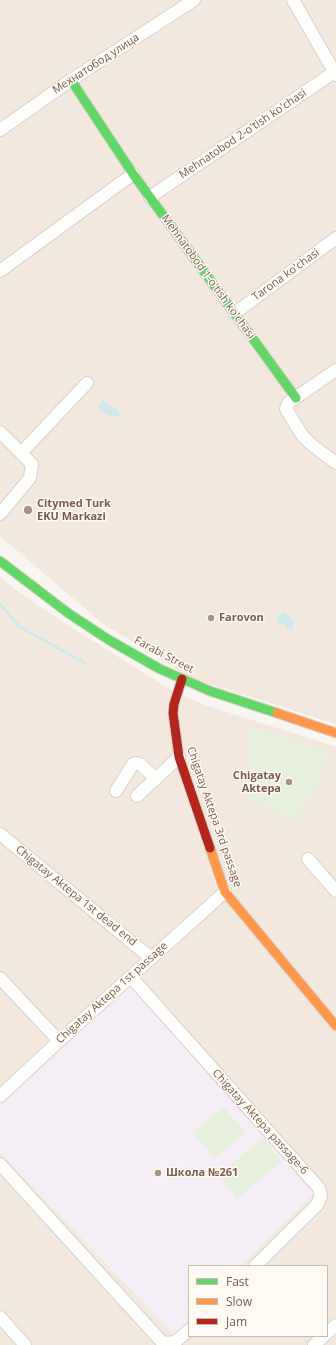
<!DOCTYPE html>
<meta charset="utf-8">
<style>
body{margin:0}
#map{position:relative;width:336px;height:1345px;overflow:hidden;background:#f9f5f0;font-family:"Open Sans",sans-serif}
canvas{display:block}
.legend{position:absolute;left:188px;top:1265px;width:140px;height:72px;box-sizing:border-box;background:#fffaf3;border:1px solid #cabbb1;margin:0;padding:5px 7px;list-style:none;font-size:12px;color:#7a5c4d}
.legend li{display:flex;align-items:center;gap:8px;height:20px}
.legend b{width:20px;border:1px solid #cabbb1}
</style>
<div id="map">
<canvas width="336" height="1345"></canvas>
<ul class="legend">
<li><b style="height:5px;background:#63d668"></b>Fast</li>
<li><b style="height:5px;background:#ff974d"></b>Slow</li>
<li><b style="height:5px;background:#b3261e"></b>Jam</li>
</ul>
</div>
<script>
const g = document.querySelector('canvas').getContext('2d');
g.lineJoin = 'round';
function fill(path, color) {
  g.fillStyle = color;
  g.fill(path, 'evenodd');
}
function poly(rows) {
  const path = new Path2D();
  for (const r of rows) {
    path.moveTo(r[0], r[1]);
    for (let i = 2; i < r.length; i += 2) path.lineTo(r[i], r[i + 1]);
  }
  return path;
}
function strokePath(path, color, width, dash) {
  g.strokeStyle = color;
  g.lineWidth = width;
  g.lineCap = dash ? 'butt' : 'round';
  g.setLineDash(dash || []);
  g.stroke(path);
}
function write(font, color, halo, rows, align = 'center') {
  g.font = font + ' "Open Sans",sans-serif';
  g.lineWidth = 3;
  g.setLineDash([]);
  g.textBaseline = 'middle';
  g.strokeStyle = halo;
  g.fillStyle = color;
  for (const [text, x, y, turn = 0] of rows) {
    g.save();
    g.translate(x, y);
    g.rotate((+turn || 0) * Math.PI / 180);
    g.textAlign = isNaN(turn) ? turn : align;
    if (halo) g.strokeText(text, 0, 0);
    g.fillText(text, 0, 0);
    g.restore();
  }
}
const residential = poly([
 [0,0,336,0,336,724,191,678,102,623,0,536],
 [0,577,16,590,58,619,171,690,205,705,336,747,336,1345,0,1345],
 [189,1266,327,1266,327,1336,189,1336]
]);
const education = poly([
 [130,985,314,1193,242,1266,189,1266,189,1319,174,1335,0,1153,0,1107]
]);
const green = poly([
 [249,726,330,752,313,794,293,822,278,812,255,803,245,794,248,784,250,752],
 [224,1107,245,1133,214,1158,193,1132],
 [263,1138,282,1161,237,1198,218,1175]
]);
const water = poly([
 [104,401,117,409,121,414,121,416,116,417,101,412,98,407,99,404],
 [284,612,295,621,292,629,287,629,285,625,280,624,277,622,276,618,278,615]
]);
const stream = poly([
 [0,604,20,627,85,663]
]);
const street = poly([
 [293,0,336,75],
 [0,130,71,80,194,0],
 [150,197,336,71],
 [0,271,133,174],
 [235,313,336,238],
 [336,370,288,403,286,409,302,435,312,445,336,463],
 [0,432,32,464,30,478,0,514],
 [21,453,87,383],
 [116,791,133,764,136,763,140,764,155,778],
 [137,796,179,757],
 [0,834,151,958],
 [308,859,336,891],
 [131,977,319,1188,321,1196,317,1205,255,1266],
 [0,978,59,1041],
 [0,1096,59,1041,225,892],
 [0,1164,161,1341,166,1343,175,1342,189,1330],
 [0,1317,25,1345],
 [327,1333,336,1325],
 [314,1345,324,1336]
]);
const fast = poly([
 [71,80,133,174,296,398],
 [0,561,68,613,109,640,160,669,210,691,277,713]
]);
const slow = poly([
 [277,713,336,733],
 [210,848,225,892,336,1026]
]);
const jam = poly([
 [182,679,174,704,173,713,179,757,210,848]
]);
const markers = [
 [28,510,5,"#a69286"],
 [211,618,4,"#a69286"],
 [289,782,4,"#a69286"],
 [158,1173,4,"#a69286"]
];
const streetNames = [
 ["Мехнатобод улица",96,64,-33],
 ["Mehnatobod 2-o'tish ko'chasi",243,134,-34],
 ["Tarona ko'chasi",286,275,-36],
 ["Mehnatobod 1-o'tish ko'chasi",208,277,54],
 ["Farabi Street",164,655,28],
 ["Chigatay Aktepa 3rd passage",214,817,71],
 ["Chigatay Aktepa 1st dead end",76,896,39],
 ["Chigatay Aktepa 1st passage",112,993,-42],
 ["Chigatay Aktepa passage-6",260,1122,48]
];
const poiNames = [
 ["Citymed Turk",37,504],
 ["EKU Markazi",37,517],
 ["Farovon",219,618],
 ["Chigatay",281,776,"right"],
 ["Aktepa",281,789,"right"],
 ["Школа №261",166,1173]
];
fill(residential, '#f2e8de');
fill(education, '#f6eef6');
fill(green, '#e7f0db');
fill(water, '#d0e8ea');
strokePath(stream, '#d0e8ea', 3);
strokePath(street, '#d7d1cb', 14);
strokePath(fast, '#d9d2cb', 11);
strokePath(slow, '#d9d2cb', 11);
strokePath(jam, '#d9d2cb', 11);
strokePath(street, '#fefefd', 12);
strokePath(fast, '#63d668', 9);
strokePath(slow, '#ff974d', 9);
strokePath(jam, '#b3261e', 9);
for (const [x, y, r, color] of markers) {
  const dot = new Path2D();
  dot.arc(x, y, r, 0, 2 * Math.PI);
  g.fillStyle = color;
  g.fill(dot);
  strokePath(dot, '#fffaf3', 1.5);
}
write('11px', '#7a5c4d', '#fffaf3', streetNames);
write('bold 11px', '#7a5c4d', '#fffaf3', poiNames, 'left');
</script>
